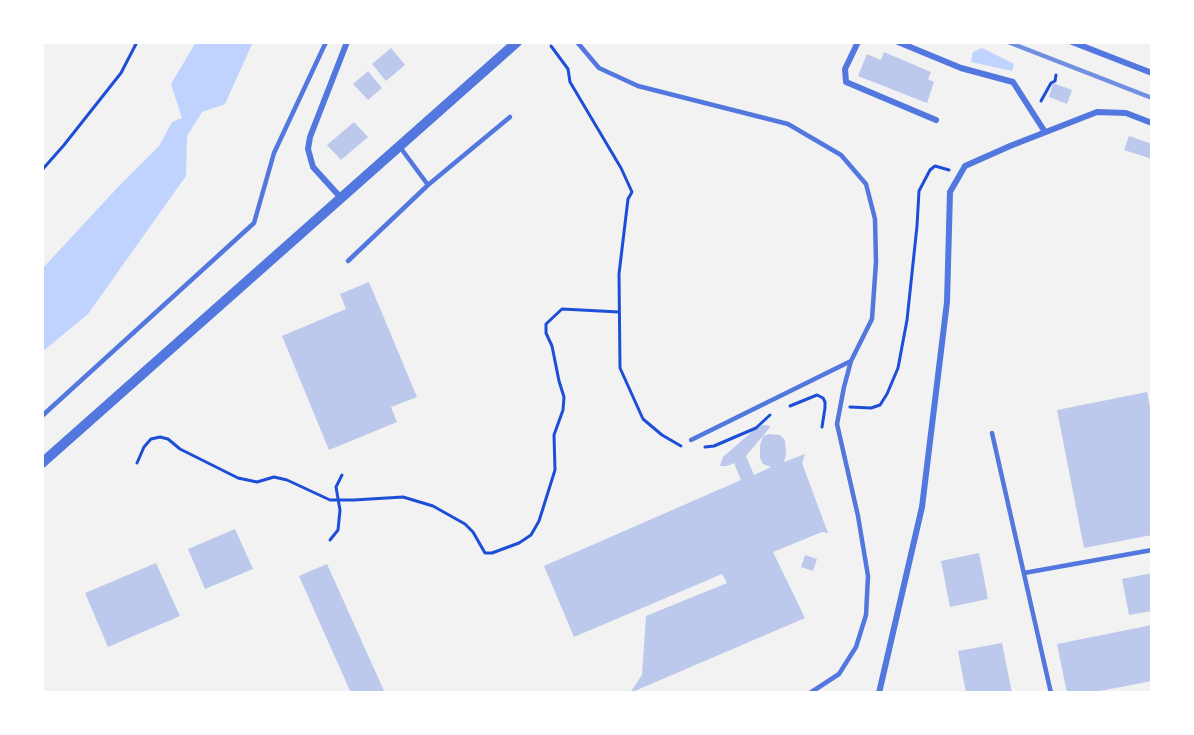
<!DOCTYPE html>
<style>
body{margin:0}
#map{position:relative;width:1194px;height:735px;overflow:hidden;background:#f2f2f2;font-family:"IBM Plex Serif",serif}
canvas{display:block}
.frame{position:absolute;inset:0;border:44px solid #fff;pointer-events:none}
</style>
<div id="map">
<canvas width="1194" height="735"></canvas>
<div class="frame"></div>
</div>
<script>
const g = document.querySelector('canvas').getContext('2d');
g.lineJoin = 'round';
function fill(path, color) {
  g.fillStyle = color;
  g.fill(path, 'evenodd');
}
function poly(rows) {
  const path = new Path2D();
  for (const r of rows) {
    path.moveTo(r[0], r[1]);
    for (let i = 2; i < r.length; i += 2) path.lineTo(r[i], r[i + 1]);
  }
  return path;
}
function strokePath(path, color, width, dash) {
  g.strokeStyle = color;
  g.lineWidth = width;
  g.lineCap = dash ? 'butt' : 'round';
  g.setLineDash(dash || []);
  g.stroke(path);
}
const water = poly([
 [196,42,253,42,225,104,202,112,187,136,186,176,88,314,42,352,42,269,118,187,159,146,172,122,182,118,171,84],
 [982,48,1014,64,1012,71,971,62,973,52]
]);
const building = poly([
 [391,48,405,65,386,81,372,64],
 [884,52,931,72,928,79,934,82,927,103,858,76,867,54,881,60],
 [368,71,382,88,368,100,353,84],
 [1053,83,1072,90,1067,104,1049,97],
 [354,122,368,137,341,160,327,145],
 [1129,136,1152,144,1152,159,1124,150],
 [369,282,417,397,391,407,397,422,329,450,282,336,346,309,340,294],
 [1147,392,1152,417,1152,535,1084,548,1057,410],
 [763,425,771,426,746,456,754,475,771,467,763,464,760,458,760,445,763,436,769,434,780,435,785,440,786,455,784,462,805,454,802,463,828,533,822,532,773,552,805,618,630,693,642,675,646,616,727,583,722,574,574,637,544,566,741,480,734,463,727,466,720,466,723,457,755,429],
 [235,529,253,569,205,589,188,549],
 [979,553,988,599,950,607,941,561],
 [805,555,817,559,813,571,801,567],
 [156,563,180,616,108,647,85,593],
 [327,564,385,693,351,693,299,576],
 [1152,573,1152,611,1129,615,1122,579],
 [1152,625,1152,681,1089,693,1067,693,1057,644],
 [1002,643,1012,693,966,693,958,651]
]);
const path = poly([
 [551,46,568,69,570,82,621,168,632,192,628,199,619,274,620,368,643,419,662,435,681,446],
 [1041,101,1051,83,1055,81,1056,75],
 [42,170,64,145,121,73,137,42],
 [790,406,817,395,823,398,825,402,825,408,822,427],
 [850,407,871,408,880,405,887,394,898,368,907,320,917,226,919,191,930,170,935,166,949,170],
 [705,447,714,446,756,428,770,415],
 [137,463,144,447,151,439,160,437,168,439,180,449,238,478,257,482,274,477,287,480,330,500,354,500,403,497,433,506,465,524,473,532,485,553,492,553,519,543,531,535,539,521,555,470,554,435,563,410,564,397,559,381,552,346,546,333,546,324,562,309,619,312],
 [330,540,338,530,340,510,336,487,342,475]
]);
const service = poly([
 [577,42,599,68,638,86,788,124,841,155,866,184,875,219,876,262,872,319,851,361,691,440],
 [400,147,428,185],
 [348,261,428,185,510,117],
 [42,416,254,223,274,153,326,42],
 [992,433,1051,693],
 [1024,573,1152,550],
 [810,693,839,674,856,647,866,615,868,576,858,516,837,424,844,387,851,361]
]);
const minor = poly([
 [858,42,845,69,846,82,936,120],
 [898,42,961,68,1013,82,1045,132],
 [1072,42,1152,73],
 [342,199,313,167,308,149,310,137,347,42],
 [879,693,922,507,947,302,950,192,965,166,1010,146,1097,112,1126,113,1152,123]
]);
const tertiary = poly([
 [42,463,517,42]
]);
const rail = poly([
 [1008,42,1152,98]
]);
fill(water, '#bfd3fe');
fill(building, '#bdc9ec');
strokePath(path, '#1d4ed8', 3);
strokePath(service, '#5277de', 4.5);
strokePath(minor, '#5277de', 6);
strokePath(tertiary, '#5277de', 10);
strokePath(rail, '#7290e2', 4.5);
</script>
